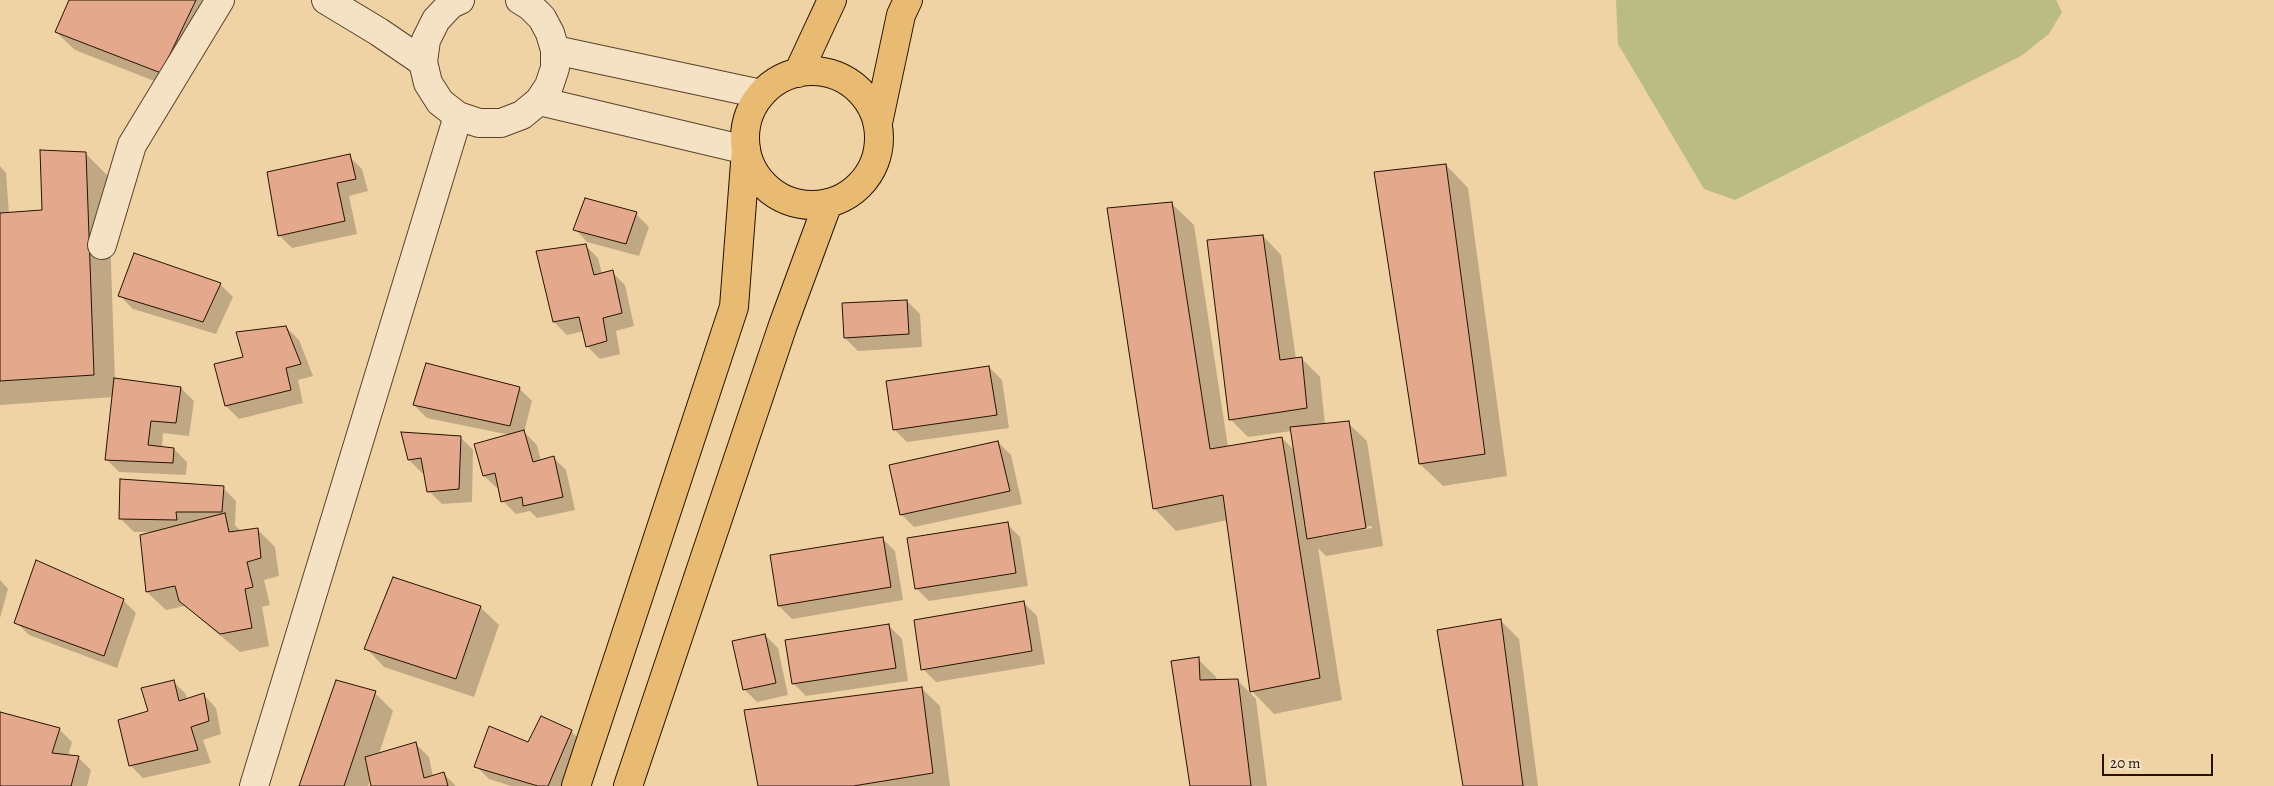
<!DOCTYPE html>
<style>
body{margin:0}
#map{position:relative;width:2274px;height:786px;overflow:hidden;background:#f0d3a5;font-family:Alegreya,serif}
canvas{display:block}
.scale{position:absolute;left:2102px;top:754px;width:111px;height:22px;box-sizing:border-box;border:2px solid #261200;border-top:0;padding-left:6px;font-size:15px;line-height:18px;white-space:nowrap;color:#261200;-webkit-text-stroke:4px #f5e2c4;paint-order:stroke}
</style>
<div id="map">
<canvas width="2274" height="786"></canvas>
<div class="scale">20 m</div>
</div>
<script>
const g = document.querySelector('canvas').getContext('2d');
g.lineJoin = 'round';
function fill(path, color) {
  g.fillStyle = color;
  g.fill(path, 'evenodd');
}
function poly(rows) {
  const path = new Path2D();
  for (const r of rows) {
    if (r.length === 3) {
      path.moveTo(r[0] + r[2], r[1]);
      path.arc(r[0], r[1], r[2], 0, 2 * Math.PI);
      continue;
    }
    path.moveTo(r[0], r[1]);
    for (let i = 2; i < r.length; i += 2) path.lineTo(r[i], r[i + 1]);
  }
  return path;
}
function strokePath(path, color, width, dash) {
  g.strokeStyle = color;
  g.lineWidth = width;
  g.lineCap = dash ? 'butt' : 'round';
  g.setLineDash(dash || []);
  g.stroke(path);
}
const green = poly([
 [1616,0,2056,0,2062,12,2049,34,2021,56,1735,200,1704,189,1618,44]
]);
const shadow = poly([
 [71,0,220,0,180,91,75,50,56,32],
 [85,153,108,176,115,380,181,388,194,401,189,436,163,433,162,447,174,449,187,462,186,475,119,472,106,459,113,397,0,405,0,166,6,173,9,214,44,211],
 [349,156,362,169,368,191,349,196,357,234,292,248,279,235],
 [1446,165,1468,188,1507,476,1443,486,1420,464],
 [1171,203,1194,225,1228,447,1282,438,1295,451,1292,431,1248,437,1230,419,1263,236,1281,255,1296,359,1302,359,1320,377,1325,425,1348,423,1367,441,1383,546,1326,556,1318,548,1342,700,1274,714,1252,691,1228,520,1176,531,1154,508],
 [1372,526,1372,528,1321,537,1321,535],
 [636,214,649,227,639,256,587,242,575,229],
 [585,245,598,258,602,274,612,272,625,285,634,326,616,331,620,354,600,359,587,346,584,331,567,335,554,322],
 [220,284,233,297,216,334,133,309,120,296],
 [907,301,920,314,922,347,858,351,845,338],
 [286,327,299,340,313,376,298,380,303,403,239,419,226,406,245,358],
 [989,367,1002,380,1009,428,907,442,894,429],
 [519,388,532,401,524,432,537,445,541,461,553,457,566,470,575,510,537,518,530,511,516,514,503,501,500,488,497,488,484,476,510,435,427,418,414,405],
 [460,437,473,450,472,502,442,504,429,491,425,472,422,473,409,460],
 [998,442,1011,455,1022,504,914,527,901,514],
 [223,488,236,501,235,525,241,531,257,529,275,547,279,576,264,580,270,605,262,607,269,646,240,652,185,606,166,610,147,592,141,536,152,532,134,532,121,519],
 [1007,524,1020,537,1028,586,929,601,916,588],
 [882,538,895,551,903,600,792,619,779,606],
 [0,580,8,589,0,618],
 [123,600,136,613,117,668,29,635,16,622],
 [1024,603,1037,616,1045,664,936,682,923,669],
 [480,607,499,625,474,697,384,667,366,648],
 [1501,621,1519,639,1538,786,1464,786],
 [889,626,902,639,908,681,806,696,793,683],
 [765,635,778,648,788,695,757,702,744,689],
 [1198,659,1216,677,1217,681,1237,680,1256,699,1267,786,1191,786],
 [173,681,186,694,187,700,204,695,216,708,221,734,203,740,211,763,143,778,130,765,149,712],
 [921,688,940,706,950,786,759,786],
 [375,693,393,711,379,754,416,744,429,757,433,777,444,774,456,786,373,786,371,778,368,786,300,786],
 [0,713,59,729,72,742,68,756,78,757,91,770,87,786,0,786],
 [571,731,584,744,567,786,511,786,489,779,476,766,529,743]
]);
const building = poly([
 [69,0,196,0,161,73,55,32,69,0],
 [40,150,86,152,94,375,0,381,0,213,42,210,40,150],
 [350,154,356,179,337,183,345,221,278,236,267,172,350,154],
 [1446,164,1485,454,1419,464,1374,172,1446,164],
 [585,198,637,212,626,244,573,230,585,198],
 [1172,202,1210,449,1282,437,1320,678,1250,692,1223,495,1153,509,1107,208,1172,202],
 [1263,235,1280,360,1302,357,1307,408,1229,420,1207,240,1263,235],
 [586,244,594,275,613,270,622,313,603,318,607,341,586,347,579,317,553,322,536,251,586,244],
 [134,253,221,283,203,322,118,296,134,253],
 [907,300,909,334,844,338,842,303,907,300],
 [286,326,301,364,286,368,291,390,225,406,214,364,243,357,236,332,286,326],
 [426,363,520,387,510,426,413,405,426,363],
 [989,366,997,415,893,430,886,381,989,366],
 [114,378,181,387,176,423,151,421,148,445,174,448,173,463,105,460,114,378],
 [1349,421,1366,528,1307,539,1290,427,1349,421],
 [524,430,533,462,554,456,563,497,523,506,522,497,501,502,495,473,483,476,474,444,524,430],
 [401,432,461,436,459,489,427,492,421,458,408,460,401,432],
 [998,441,1010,491,900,515,889,465,998,441],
 [120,479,224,486,222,512,176,512,177,520,119,519,120,479],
 [225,513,229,532,258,528,261,558,247,562,253,587,245,589,252,628,220,634,179,601,175,586,146,592,140,535,225,513],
 [1008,522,1016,573,915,589,907,538,1008,522],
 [883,537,891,587,778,606,770,555,883,537],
 [36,560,124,599,104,656,14,623,36,560],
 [393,577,481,606,456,679,364,649,393,577],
 [1024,601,1032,651,921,670,914,620,1024,601],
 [1501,619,1523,786,1463,786,1437,630,1501,619],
 [889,624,896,668,792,684,785,640,889,624],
 [765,634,776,683,743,690,732,641,765,634],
 [1199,657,1200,680,1238,679,1251,786,1190,786,1171,661,1199,657],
 [174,680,179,701,204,693,209,721,191,727,198,750,129,766,118,720,148,711,141,688,174,680],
 [336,680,376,691,344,786,299,786,336,680],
 [922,687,933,773,853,786,758,786,744,710,922,687],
 [0,712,60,728,52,753,79,756,71,786,0,786,0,712],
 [541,716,572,730,548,786,538,786,474,767,489,726,528,742,541,716],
 [416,742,424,778,444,772,448,786,371,786,365,757,416,742]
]);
const minor = poly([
 [326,0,379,32,423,62],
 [460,0,451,4,436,20,426,40,423,62,428,83,440,102,458,116,479,123,501,123,522,115,539,101,549,86,555,68,555,50,550,33,542,18,530,6,520,0],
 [555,50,761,94],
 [539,101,746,150],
 [102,245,132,145,220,0],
 [254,786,458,116]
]);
const primary = poly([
 [812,138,67],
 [798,73,832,0],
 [878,123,901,15,908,0],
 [576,786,734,307,746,150],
 [628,786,783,325,828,203]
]);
fill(green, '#bbbc85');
fill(shadow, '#0003');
fill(building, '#e4a98d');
strokePath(building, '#261200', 1);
strokePath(minor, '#584229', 30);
strokePath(primary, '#261200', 30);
strokePath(minor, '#f5e2c4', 28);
strokePath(primary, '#e8ba72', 28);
</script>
